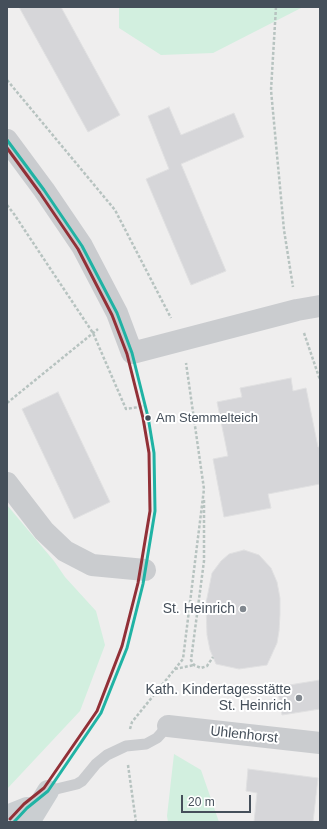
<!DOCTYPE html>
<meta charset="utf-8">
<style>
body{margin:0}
#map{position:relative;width:327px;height:829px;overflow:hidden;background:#efeeee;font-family:Helvetica,sans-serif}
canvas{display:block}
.frame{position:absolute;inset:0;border:8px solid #454f5a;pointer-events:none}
.scale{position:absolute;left:181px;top:795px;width:70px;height:18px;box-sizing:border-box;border:2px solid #454f5a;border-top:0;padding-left:5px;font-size:12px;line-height:14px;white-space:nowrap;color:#454f5a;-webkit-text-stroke:3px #fff;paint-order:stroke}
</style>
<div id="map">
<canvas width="327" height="829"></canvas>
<div class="frame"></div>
<div class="scale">20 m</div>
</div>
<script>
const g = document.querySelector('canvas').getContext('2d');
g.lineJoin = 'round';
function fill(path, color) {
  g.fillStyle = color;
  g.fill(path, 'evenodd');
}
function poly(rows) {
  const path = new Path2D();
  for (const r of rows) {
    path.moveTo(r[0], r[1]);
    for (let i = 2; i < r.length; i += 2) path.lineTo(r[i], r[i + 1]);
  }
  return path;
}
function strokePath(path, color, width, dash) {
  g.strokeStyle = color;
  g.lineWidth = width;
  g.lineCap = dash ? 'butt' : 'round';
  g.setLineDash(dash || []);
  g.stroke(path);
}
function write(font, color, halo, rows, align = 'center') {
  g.font = font + ' Helvetica,sans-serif';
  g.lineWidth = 4;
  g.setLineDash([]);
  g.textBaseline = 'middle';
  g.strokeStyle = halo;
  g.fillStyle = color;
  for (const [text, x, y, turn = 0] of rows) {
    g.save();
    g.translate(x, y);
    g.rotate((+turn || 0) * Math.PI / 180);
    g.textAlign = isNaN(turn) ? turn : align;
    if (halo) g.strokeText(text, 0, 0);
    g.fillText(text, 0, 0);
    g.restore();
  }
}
const green = poly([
 [119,7,303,7,213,53,161,55,119,28],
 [7,505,54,561,65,577,96,611,105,645,80,711,7,789],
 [174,754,201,770,219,822,168,822,167,816]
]);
const building = poly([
 [19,7,61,7,120,115,88,132,19,7],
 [169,107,181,135,234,113,244,137,181,164,226,271,191,285,146,179,169,169,148,116,169,107],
 [291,378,293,391,306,388,318,447,320,447,320,484,268,494,271,508,224,517,213,459,228,456,217,402,242,397,240,388,291,378],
 [58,392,110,502,74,519,22,409,58,392],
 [244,550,259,555,271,568,277,582,280,598,280,615,279,631,277,643,267,665,239,669,216,664,210,650,207,635,206,603,212,573,221,561,229,554,244,550],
 [320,680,320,709,282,715,277,687,320,680],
 [248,769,318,778,313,822,254,822,257,793,246,791,248,769]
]);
const path = poly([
 [276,7,271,90,284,230,293,287],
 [7,80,115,210,171,318],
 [7,205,14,214,93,333,126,409,146,406],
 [304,333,320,380],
 [7,403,98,329],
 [204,500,204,561,191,660,194,665,201,668,207,666,213,657],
 [175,669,194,665],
 [130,729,132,722,183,659,204,489,186,363],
 [128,765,136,822]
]);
const lane = poly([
 [48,791,77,784,82,781,96,764,107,755,126,746,146,744,157,738,168,726]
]);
const street = poly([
 [7,140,44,190,82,246,117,313,132,353,297,310,320,306],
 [7,483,44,531,65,551,92,565,145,570],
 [168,726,320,743]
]);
const secondary = poly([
 [7,816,27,808],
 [29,822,48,791]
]);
const bus1 = poly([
 [7,140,44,190,82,246,117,313,132,353,148,417,154,453,155,511,143,584,127,648,101,713,48,791,27,808,14,822]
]);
const bus2 = poly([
 [7,148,40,193,78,249,112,315,127,354,143,418,149,453,150,511,138,583,122,646,97,711,44,788,24,804,10,819]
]);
const markers = [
 [148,418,3.5,"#454f5a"],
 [243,609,4,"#80878e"],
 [299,698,4,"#80878e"]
];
const busNames = [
 ["Am Stemmelteich",156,418]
];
const poiNames = [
 ["St. Heinrich",235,609],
 ["Kath. Kindertagesstätte",291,690],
 ["St. Heinrich",291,706]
];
const streetNames = [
 ["Uhlenhorst",244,735,6]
];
fill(green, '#d2efdf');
fill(building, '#d6d6d9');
strokePath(building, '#e0e0e1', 1);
strokePath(path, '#b7c3c0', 2.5, [3, 2]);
strokePath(lane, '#cacccf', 11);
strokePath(street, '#cacccf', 22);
strokePath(secondary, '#caced1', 22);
strokePath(bus1, '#1fb3a4', 3);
strokePath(bus2, '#923037', 3);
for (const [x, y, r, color] of markers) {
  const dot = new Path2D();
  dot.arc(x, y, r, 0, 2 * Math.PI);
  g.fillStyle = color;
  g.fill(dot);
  strokePath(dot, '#fff', 1.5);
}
write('13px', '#454f5a', '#fff', busNames, 'left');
write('14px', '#454f5a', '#fff', poiNames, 'right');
write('14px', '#454f5a', '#fff', streetNames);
</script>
